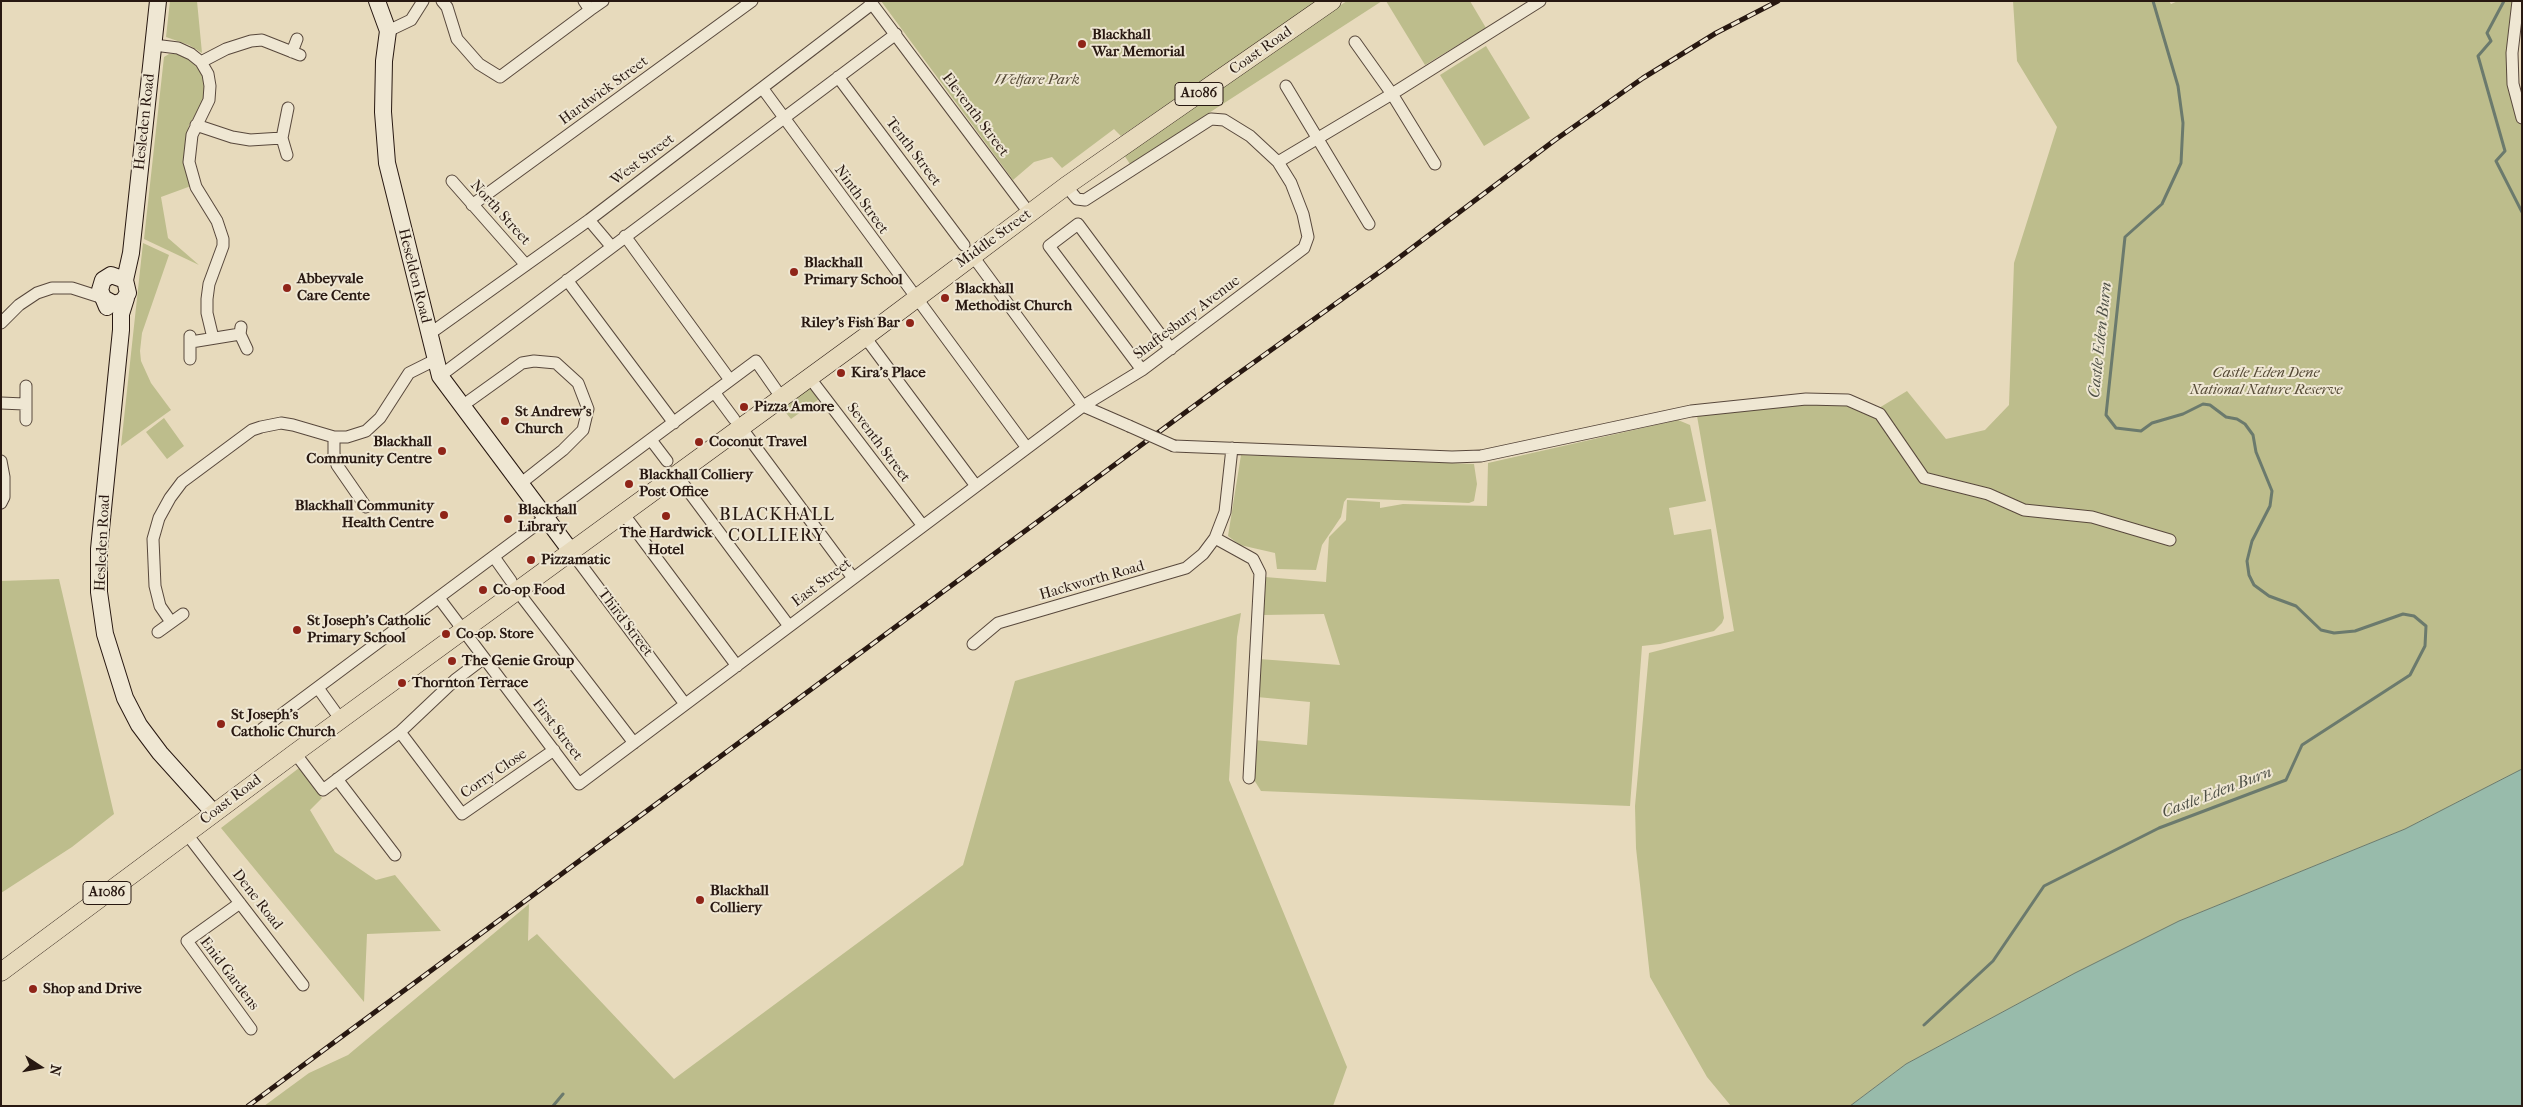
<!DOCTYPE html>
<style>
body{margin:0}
#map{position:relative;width:2523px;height:1107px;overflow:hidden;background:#e7dabc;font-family:"IM FELL French Canon",serif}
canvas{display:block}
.frame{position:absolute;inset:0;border:2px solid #281811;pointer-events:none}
.north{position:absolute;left:15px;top:1042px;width:50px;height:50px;-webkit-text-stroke:4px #efe7d3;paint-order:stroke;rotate:101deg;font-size:14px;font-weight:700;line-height:20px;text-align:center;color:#281811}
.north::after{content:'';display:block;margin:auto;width:18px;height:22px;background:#281811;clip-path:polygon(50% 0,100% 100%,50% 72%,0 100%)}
</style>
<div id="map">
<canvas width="2523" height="1107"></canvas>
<div class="frame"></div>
<div class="north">N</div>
</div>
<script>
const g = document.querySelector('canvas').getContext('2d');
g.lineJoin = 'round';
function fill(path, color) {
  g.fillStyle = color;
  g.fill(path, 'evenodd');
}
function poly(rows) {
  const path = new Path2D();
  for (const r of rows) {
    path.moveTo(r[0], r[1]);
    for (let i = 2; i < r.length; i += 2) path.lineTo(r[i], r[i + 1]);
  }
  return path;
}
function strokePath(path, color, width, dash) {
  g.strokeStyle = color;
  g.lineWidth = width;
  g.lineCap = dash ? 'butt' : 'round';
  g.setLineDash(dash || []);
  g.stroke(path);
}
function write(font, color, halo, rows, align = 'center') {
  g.font = font + ' "IM FELL French Canon",serif';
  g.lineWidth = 4;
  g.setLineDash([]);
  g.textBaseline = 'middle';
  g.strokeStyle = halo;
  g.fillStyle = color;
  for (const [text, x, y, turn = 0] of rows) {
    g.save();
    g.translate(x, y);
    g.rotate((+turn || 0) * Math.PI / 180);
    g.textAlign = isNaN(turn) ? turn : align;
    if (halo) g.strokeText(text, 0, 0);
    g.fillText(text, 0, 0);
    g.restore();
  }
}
const green = poly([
 [170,1,197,1,202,53,189,45,166,37],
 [881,1,1319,1,1121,136,1114,129,1062,168,1052,157,1034,162,1013,180],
 [1347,1,1382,1,1130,164,1124,155,1265,54],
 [1386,1,1470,1,1486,28,1425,65],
 [2013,1,2169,1,2171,4,2178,1,2518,1,2512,53,2522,118,2522,769,2405,829,2179,921,2075,973,1906,1064,1850,1106,1731,1106,1707,1077,1650,977,1636,848,1635,806,1649,653,1734,631,1696,410,1848,400,1874,411,1907,391,1946,439,1985,430,2009,405,2014,263,2057,127,2017,61],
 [1486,46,1530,118,1484,146,1440,75],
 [169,54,180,54,192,62,203,74,206,87,204,101,189,125,186,145,191,186,161,197,168,238,199,265,144,239,164,57],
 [143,243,169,255,142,333,140,351,141,361,151,383,171,410,121,446],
 [810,387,819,399,791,419,782,408],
 [164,418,184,446,167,459,146,432],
 [1678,420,1690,425,1706,501,1669,508,1674,535,1711,529,1724,618,1722,623,1714,631,1660,644,1642,646,1630,806,1261,791,1251,775,1254,740,1307,745,1310,702,1257,697,1259,659,1340,665,1324,614,1263,615,1265,577,1326,582,1329,537,1346,520,1347,500,1380,502,1380,508,1403,504,1487,506,1488,463],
 [1241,455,1474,464,1477,484,1474,501,1469,503,1347,498,1344,502,1341,517,1322,545,1316,570,1277,569,1275,553,1240,545,1228,536],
 [59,579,114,814,72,847,1,893,1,581],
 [1241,613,1237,637,1229,780,1347,1067,1333,1106,264,1106,309,1073,348,1055,529,904,528,941,537,934,674,1079,963,865,1015,681],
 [299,768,322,798,310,810,335,852,376,880,395,875,441,931,367,934,364,1002,221,828]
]);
const water = poly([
 [2522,769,2522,1106,1850,1106,1906,1064,2075,973,2179,921,2405,829,2522,769]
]);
const stream = poly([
 [2504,1,2487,33,2491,41,2478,56,2505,151,2496,161,2522,212],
 [1924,1025,1993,961,2044,886,2159,828,2286,780,2302,745,2410,675,2425,646,2426,626,2414,616,2403,614,2355,631,2334,633,2321,630,2296,606,2269,596,2254,585,2249,575,2247,561,2252,541,2270,506,2272,491,2256,452,2253,435,2245,424,2237,419,2226,417,2210,405,2203,404,2183,414,2152,423,2141,431,2116,428,2106,415,2125,237,2162,204,2181,163,2183,123,2178,86,2153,1],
 [553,1106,563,1094]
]);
const street = poly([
 [442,1,447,7,457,39,479,64,500,77,590,10,584,1],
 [870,1,1030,214],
 [2518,1,2512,53,2513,84,2522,118],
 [590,10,603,1],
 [388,31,411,20,423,1],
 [1355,42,1392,94,1435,164],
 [154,45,178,48,191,54,201,62,208,74,210,86,209,100,192,135,189,162,196,187,217,221,223,239,223,246,209,284,207,299,207,313,213,338],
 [292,52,297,39],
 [201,62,226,49,251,41,262,40,300,55],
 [838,77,964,245],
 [1286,86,1369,224],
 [763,89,1027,448],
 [196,125,232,137,250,140,282,138],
 [287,155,282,138,288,108],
 [1278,162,1392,94,1540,1],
 [452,181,526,265],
 [472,205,752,1],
 [589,220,611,246],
 [625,236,730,380],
 [972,255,1083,406,1129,426],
 [567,280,674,423],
 [1,323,19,305,37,293,52,288,72,288,103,298],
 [241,327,240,334,247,349],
 [428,335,589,220,872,4],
 [190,336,190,359],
 [865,337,976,486],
 [191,342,240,334],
 [1142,370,1049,246,1078,224,1171,349],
 [440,376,896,34],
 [809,377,923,526],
 [714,392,734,419],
 [1,403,24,404],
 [462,406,522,363,534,361,556,363,578,383,588,409,583,430,563,450,520,484],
 [26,420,26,386],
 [740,426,853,578],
 [334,437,334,454,337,465,366,507],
 [651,440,667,461],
 [1174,446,1452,457,1481,456,1691,411,1806,399,1848,400,1880,414,1924,478,1988,494,2024,510,2092,517,2170,540],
 [1232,448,1225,512,1215,538,1253,559,1260,573,1249,778],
 [1,461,4,477,4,497,1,503],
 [675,473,789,626],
 [622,512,737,666],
 [570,550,685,704],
 [494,557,511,581],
 [522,597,634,743],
 [439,598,579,784,1083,406,1142,370,1304,248,1308,237,1303,214,1291,183,1278,162,1250,136,1224,120,1211,119,1085,200,1077,199,1066,186],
 [171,622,160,606,155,586,153,539,159,518,170,498,182,482,252,430,261,427,281,423,293,425,334,437,347,437,366,431,380,418,409,373,435,360],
 [158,632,183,614],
 [973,644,998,623,1186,568,1203,554,1215,538],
 [318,688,341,720],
 [262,729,756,361,781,397],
 [400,732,462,814,554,750],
 [295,753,323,790,400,732,455,680,484,658],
 [337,779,395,855],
 [186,833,303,985],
 [240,903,187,941,251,1029]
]);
const secondary = poly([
 [377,1,388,31,384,61,383,112,387,163,440,376,570,550],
 [103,298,114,304,123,301,128,293,125,280,131,253,158,1],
 [126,298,121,314,121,330,99,549,99,592,105,634,125,698,139,725,160,753,214,813],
 [107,307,100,290,103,280,111,275,125,280]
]);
const primary = poly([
 [1,972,295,753,865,337,1066,186,1332,1]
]);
const rail = poly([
 [248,1106,1221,386,1388,266,1555,140,1643,78,1716,33,1778,1]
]);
const streetBridge = poly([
 [1129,426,1174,446]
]);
const markers = [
 [1082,44,5,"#8f2418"],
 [794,272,5,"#8f2418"],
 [287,288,5,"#8f2418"],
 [945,298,5,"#8f2418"],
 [910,323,5,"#8f2418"],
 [841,373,5,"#8f2418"],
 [744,407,5,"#8f2418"],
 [505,421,5,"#8f2418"],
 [699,442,5,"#8f2418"],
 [442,451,5,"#8f2418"],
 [629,484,5,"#8f2418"],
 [444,515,5,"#8f2418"],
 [666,516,5,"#8f2418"],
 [508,519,5,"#8f2418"],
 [531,560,5,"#8f2418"],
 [483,590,5,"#8f2418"],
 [297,630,5,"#8f2418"],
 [446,634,5,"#8f2418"],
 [452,661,5,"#8f2418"],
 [402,683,5,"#8f2418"],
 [221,724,5,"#8f2418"],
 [700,900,5,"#8f2418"],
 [33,989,5,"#8f2418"]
];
const shields = [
 [1199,94,48],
 [107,893,48]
];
const shieldNames = [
 ["A1086",1199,94],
 ["A1086",107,893]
];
const poiNames = [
 ["Blackhall",1092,35],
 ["War Memorial",1092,52],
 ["Blackhall",804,263],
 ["Primary School",804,280],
 ["Abbeyvale",297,279],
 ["Care Cente",297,296],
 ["Blackhall",955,289],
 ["Methodist Church",955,306],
 ["Riley's Fish Bar",900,323,"right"],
 ["Kira's Place",851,373],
 ["Pizza Amore",754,407],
 ["St Andrew's",515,412],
 ["Church",515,429],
 ["Blackhall",432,442,"right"],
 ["Community Centre",432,459,"right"],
 ["Coconut Travel",709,442],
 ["Blackhall Colliery",639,475],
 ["Post Office",639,492],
 ["Blackhall Community",434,506,"right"],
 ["Health Centre",434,523,"right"],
 ["Blackhall",518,510],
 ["Library",518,527],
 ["The Hardwick",666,533,"center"],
 ["Hotel",666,550,"center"],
 ["Pizzamatic",541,560],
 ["Co-op Food",493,590],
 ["St Joseph's Catholic",307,621],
 ["Primary School",307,638],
 ["Co-op. Store",456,634],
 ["The Genie Group",462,661],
 ["Thornton Terrace",412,683],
 ["St Joseph's",231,715],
 ["Catholic Church",231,732],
 ["Blackhall",710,891],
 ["Colliery",710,908],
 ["Shop and Drive",43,989]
];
const streetNames = [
 ["Coast Road",1261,51,-35],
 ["Hardwick Street",604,91,-36],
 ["Eleventh Street",975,115,53],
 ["Hesleden Road",145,122,-84],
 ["Tenth Street",913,152,53],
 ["West Street",643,160,-37],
 ["Ninth Street",861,200,54],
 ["North Street",500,213,48],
 ["Middle Street",994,239,-36],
 ["Heselden Road",414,276,76],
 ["Shaftesbury Avenue",1187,318,-37],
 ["Seventh Street",878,443,53],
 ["Hesleden Road",103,543,-87],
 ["Hackworth Road",1092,581,-16],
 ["East Street",822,583,-37],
 ["Third Street",625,623,53],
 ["First Street",557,730,53],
 ["Corry Close",494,774,-34],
 ["Coast Road",231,800,-37],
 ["Dene Road",257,900,52],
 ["Enid Gardens",229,974,53]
];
const parkNames = [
 ["Welfare Park",1037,80],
 ["Castle Eden Dene",2266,373],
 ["National Nature Reserve",2266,390]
];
const waterNames = [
 ["Castle Eden Burn",2101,340,-84],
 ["Castle Eden Burn",2217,793,-21]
];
const quarterNames = [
 ["BLACKHALL",777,516],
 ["COLLIERY",777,537]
];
fill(green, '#bdbd8c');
fill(water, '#98bbab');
strokePath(water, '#6b7a6d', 1);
strokePath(stream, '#6b7a6d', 3);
strokePath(street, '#58483c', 13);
strokePath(secondary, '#281811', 18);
strokePath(primary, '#281811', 19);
strokePath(street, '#efe7d3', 11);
strokePath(secondary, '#efe7d3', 16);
strokePath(primary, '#e7dabc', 18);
strokePath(rail, '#281811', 5);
strokePath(rail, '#efe7d3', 3, [9]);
strokePath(streetBridge, '#58483c', 13, []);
strokePath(streetBridge, '#efe7d3', 11);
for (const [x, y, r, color] of markers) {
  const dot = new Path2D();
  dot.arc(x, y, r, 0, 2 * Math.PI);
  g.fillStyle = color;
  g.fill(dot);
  strokePath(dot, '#efe7d3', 2);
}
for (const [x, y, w] of shields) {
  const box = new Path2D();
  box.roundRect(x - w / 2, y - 11.5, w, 23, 4);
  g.fillStyle = '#efe7d3';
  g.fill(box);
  strokePath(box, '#281811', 1);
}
write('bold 14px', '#281811', null, shieldNames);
write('bold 15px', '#281811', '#efe7d3', poiNames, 'left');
write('15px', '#281811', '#efe7d3', streetNames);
write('italic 15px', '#554a36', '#efe7d3', parkNames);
write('italic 16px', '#4f5147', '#efe7d3', waterNames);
g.letterSpacing = '1px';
write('18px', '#281811', '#efe7d3', quarterNames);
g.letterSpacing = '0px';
</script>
